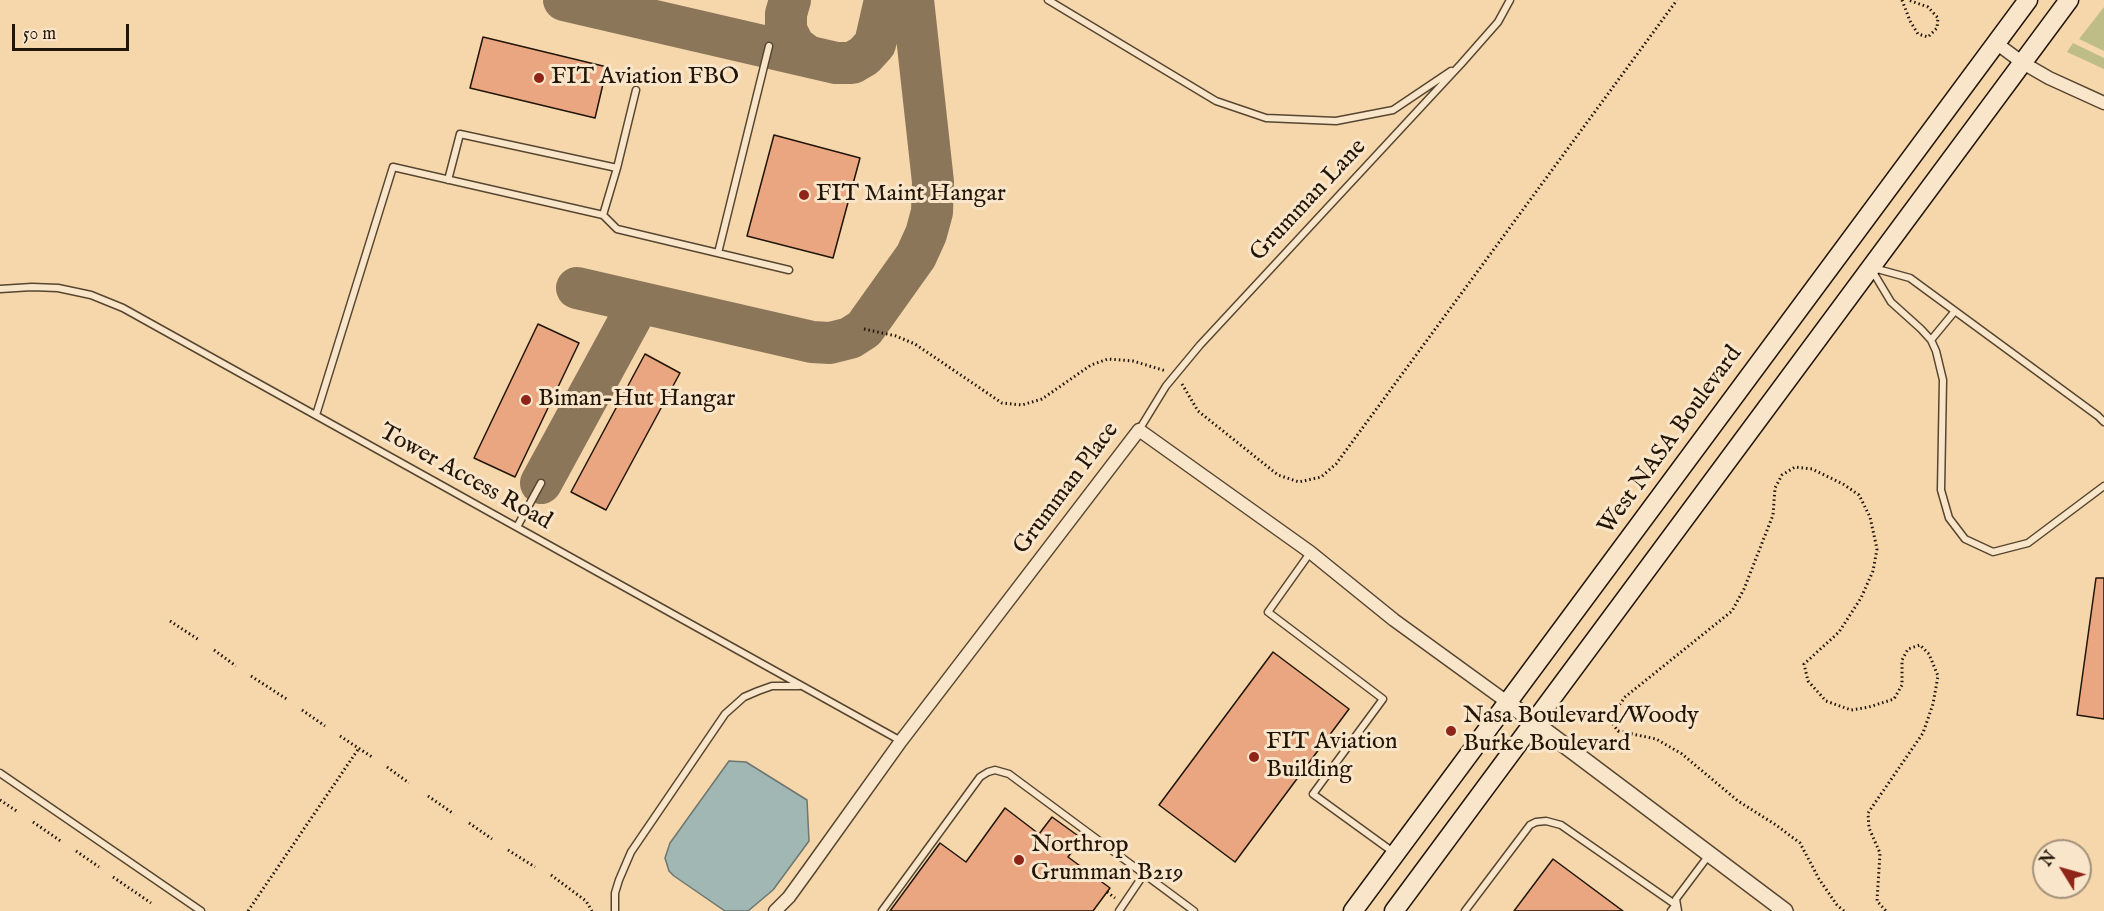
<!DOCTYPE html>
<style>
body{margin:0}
#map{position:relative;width:2104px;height:911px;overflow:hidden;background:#f6d7ac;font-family:"IM FELL English",serif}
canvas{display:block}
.north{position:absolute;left:2032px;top:839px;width:60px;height:60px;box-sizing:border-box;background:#f9e5c9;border:2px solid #a3927b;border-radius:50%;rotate:307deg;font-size:16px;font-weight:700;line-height:24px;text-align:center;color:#211507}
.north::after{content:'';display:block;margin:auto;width:21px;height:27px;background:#8f2418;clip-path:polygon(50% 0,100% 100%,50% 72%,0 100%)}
.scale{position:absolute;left:12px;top:24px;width:117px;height:27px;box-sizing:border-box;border:3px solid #211507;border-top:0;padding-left:8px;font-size:18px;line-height:21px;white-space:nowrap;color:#211507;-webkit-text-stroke:4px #f9e5c9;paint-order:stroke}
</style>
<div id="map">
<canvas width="2104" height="911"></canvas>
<div class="north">N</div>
<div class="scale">50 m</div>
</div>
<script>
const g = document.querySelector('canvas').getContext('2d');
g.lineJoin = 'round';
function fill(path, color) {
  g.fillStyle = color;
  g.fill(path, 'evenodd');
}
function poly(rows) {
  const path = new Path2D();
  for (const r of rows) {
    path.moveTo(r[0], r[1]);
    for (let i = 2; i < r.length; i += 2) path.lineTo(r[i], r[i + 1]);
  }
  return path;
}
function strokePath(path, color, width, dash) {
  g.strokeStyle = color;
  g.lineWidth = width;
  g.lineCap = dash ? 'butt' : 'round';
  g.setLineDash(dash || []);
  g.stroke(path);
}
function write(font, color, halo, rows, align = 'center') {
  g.font = font + ' "IM FELL English",serif';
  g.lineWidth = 6;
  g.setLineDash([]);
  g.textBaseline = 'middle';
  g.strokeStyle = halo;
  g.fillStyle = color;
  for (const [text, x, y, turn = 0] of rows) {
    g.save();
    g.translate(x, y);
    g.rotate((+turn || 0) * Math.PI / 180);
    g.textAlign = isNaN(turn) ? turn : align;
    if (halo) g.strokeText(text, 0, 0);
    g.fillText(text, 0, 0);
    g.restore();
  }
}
const green = poly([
 [2104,7,2104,51,2079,39],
 [2073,43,2104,58,2104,69,2067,52]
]);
const water = poly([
 [729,761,746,762,807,800,809,841,773,890,748,911,725,911,674,876,669,871,665,858,670,843,729,761]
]);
const taxiway = poly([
 [564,0,836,63,852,63,864,56,875,44,885,0],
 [790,0,786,14,786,30,794,46,806,55],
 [577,288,812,342,830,343,850,338,864,329,916,256,926,234,932,212,933,182,913,0],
 [541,483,639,303]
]);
const building = poly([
 [483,37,607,67,595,118,470,88,483,37],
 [774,135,860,158,833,258,747,236,774,135],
 [538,324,579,343,515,477,474,458,538,324],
 [645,354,680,373,606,510,571,492,645,354],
 [2096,578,2104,578,2104,719,2077,715,2096,578],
 [1273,652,1349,709,1235,862,1159,805,1273,652],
 [1005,808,1039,834,1052,817,1077,835,1073,840,1078,844,1068,857,1110,888,1093,911,890,911,940,843,966,862,1005,808],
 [1553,859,1623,911,1514,911,1553,859]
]);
const path = poly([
 [1902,0,1910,21,1918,34,1928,37,1937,28,1938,18,1928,7,1908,0],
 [864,329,896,336,915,344,1002,403,1022,405,1042,399,1091,365,1108,359,1133,361,1166,371],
 [1182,384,1198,411,1278,475,1299,482,1321,477,1336,464,1677,0],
 [170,621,199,640],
 [214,650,236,666],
 [251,676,288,700],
 [302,710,325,726],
 [340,736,372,757],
 [387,767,409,783],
 [428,796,454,814],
 [0,800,18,812],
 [33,822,62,842],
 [469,823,492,839],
 [508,850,535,867],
 [76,851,99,867],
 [551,875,586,901,592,911],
 [113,877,151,903],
 [1107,892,1115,898],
 [248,911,359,748],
 [1844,911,1837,905,1819,879,1800,843,1776,825,1738,801,1682,754,1656,739,1618,731,1612,723,1615,711,1625,697,1732,611,1744,589,1773,515,1775,488,1782,475,1795,467,1812,469,1843,484,1859,495,1870,517,1877,549,1873,571,1861,598,1839,632,1804,664,1808,681,1826,701,1851,710,1869,707,1894,699,1902,685,1902,660,1908,649,1920,645,1929,654,1938,676,1933,704,1923,733,1868,813,1869,828,1880,853,1877,901,1886,911]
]);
const service = poly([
 [1048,0,1216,101,1266,118,1336,121,1393,110,1451,71],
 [448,180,460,134,617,168,636,90],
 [603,215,617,168],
 [718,253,769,46],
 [0,289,32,287,58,288,91,295,123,308,901,741],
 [1931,340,1955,311],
 [316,415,393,167,603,215,617,229,789,270],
 [2104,422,2098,416,1910,278,1870,267,1891,302,1921,329,1931,340,1936,351,1943,380,1941,490,1949,518,1965,539,1993,552,2028,543,2104,486],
 [1139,430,1166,386,1200,345,1461,64,1498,22,1510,0],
 [517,527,541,483],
 [1310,553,1268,612,1383,699,1313,794,1393,852],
 [0,773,201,911],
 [615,911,615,893,619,880,631,852,725,714,744,697,758,691,772,686,799,686],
 [882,911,980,777,988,772,995,770,1009,774,1194,911],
 [1119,911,1144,874],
 [1465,911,1530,825,1536,822,1546,821,1561,825,1676,905,1671,911],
 [1678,911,1676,899,1709,855]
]);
const minor = poly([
 [1996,43,2023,63,2049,78,2104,103],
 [775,911,789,897,810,868,901,741,1139,430,1310,552,1394,620,1507,702]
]);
const tertiary = poly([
 [1507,702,1785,911]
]);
const secondary = poly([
 [1353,911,2028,0],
 [1394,911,2069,0]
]);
const markers = [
 [539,78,6,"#8f2418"],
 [804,195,6,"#8f2418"],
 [526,400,6,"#8f2418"],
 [1451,731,6,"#8f2418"],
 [1254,757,6,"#8f2418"],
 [1019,860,6,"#8f2418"]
];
const poiNames = [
 ["FIT Aviation FBO",551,78],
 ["FIT Maint Hangar",816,195],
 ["Biman-Hut Hangar",538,400],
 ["Nasa Boulevard/Woody",1463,717],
 ["Burke Boulevard",1463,745],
 ["FIT Aviation",1266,743],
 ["Building",1266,771],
 ["Northrop",1031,846],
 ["Grumman B219",1031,874]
];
const streetNames = [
 ["Grumman Lane",1309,201,-47],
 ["West NASA Boulevard",1671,441,-54],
 ["Tower Access Road",465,478,29],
 ["Grumman Place",1067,489,-53]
];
fill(green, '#bfbd87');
fill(water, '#a0b7b4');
strokePath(water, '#6d766f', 1.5);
strokePath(taxiway, '#8c765a', 42);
fill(building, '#e9a680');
strokePath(building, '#211507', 1.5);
strokePath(service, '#564630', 9);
strokePath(minor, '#564630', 15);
strokePath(tertiary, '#564630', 18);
strokePath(secondary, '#211507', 21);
strokePath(path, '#211507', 3, [1.5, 3]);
strokePath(service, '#f9e5c9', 6);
strokePath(minor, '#f9e5c9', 12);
strokePath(tertiary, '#f9e5c9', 15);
strokePath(secondary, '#f9e5c9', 18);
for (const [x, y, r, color] of markers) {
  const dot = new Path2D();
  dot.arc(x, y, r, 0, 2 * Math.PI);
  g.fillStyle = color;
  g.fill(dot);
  strokePath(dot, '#f9e5c9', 2);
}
write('24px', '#211507', '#f9e5c9', poiNames, 'left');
write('24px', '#211507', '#f9e5c9', streetNames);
</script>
